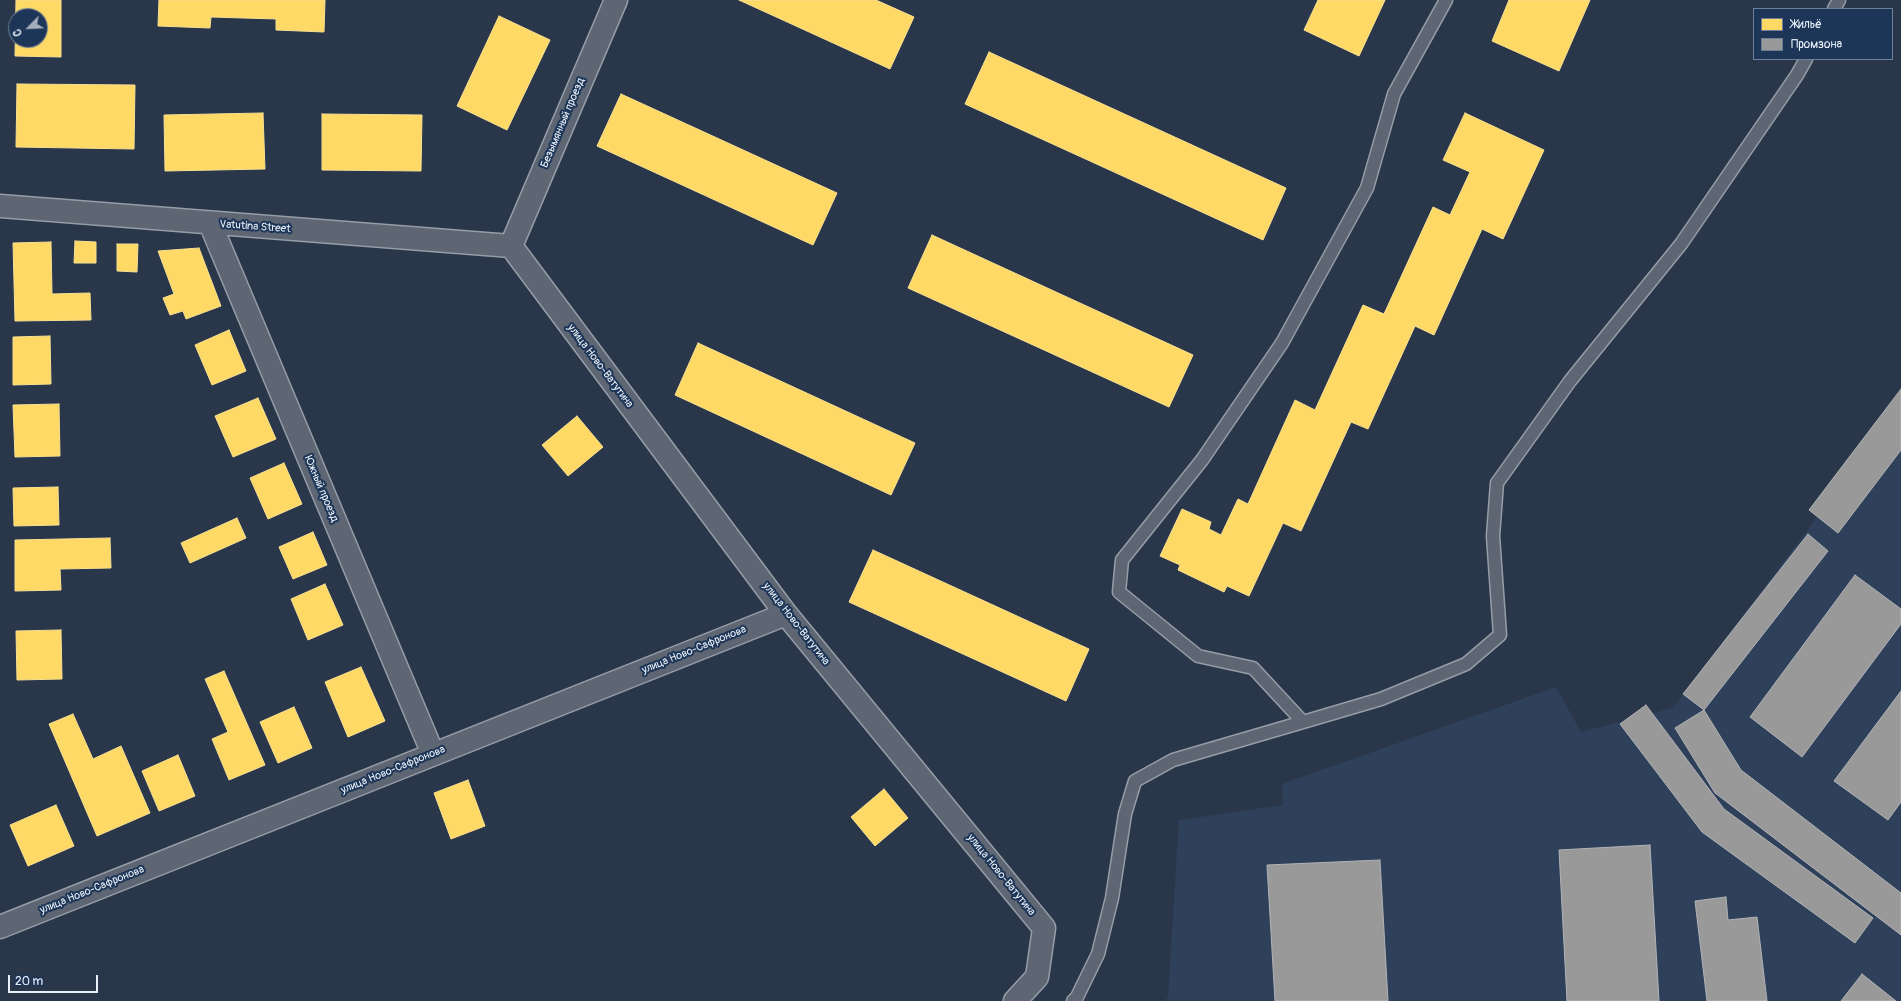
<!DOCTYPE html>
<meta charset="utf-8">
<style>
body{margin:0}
#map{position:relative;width:1901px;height:1001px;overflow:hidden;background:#2a374a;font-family:Pangolin,sans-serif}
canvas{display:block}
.legend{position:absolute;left:1753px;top:8px;width:140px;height:52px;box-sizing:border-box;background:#1d3557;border:1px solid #6e8097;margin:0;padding:5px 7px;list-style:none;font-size:12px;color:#e8f1f8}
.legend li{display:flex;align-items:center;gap:8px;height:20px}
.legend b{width:20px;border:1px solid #6e8097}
.north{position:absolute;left:8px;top:8px;width:40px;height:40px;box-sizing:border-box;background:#1d3557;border:1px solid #6e8097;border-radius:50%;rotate:246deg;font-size:11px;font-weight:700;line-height:16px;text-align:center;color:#e8f1f8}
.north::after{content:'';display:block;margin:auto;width:14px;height:18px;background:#a6b0bb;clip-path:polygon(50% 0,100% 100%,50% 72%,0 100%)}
.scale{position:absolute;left:8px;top:975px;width:90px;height:18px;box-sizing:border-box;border:2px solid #e8f1f8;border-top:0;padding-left:5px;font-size:12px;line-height:14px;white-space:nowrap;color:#e8f1f8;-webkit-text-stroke:3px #1d3557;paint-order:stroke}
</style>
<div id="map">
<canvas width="1901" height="1001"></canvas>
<ul class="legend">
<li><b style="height:11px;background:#ffd966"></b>Жильё</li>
<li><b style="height:11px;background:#999"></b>Промзона</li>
</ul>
<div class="north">С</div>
<div class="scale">20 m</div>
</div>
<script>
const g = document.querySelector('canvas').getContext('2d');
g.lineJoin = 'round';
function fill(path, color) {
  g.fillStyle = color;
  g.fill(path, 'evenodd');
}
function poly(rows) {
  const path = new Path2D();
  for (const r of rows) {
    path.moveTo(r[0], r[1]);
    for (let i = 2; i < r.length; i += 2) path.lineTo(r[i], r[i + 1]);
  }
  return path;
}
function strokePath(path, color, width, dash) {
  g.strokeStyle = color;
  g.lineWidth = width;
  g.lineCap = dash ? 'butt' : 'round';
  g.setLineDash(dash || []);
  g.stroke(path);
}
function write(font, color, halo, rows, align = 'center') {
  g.font = font + ' Pangolin,sans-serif';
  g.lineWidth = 4;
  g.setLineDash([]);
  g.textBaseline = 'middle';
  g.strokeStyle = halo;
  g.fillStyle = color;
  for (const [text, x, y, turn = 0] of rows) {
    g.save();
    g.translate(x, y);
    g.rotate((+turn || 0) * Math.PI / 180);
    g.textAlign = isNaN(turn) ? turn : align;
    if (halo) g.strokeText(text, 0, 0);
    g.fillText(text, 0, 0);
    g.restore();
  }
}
const built = poly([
 [1901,406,1901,1001,1165,1001,1168,997,1179,820,1283,805,1282,784,1556,687,1581,732,1673,708]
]);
const homes = poly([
 [16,0,61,0,61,57,15,56,16,0],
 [16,16,40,16,40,40,16,40,16,16],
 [159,0,325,0,324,32,276,30,276,19,211,17,210,28,158,26,159,0],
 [739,0,876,0,914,17,890,69,739,0],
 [1318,0,1385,0,1359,56,1304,30,1318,0],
 [1509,0,1590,0,1559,71,1492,41,1509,0],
 [499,16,550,40,507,130,457,106,499,16],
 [989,52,1286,188,1263,240,965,104,989,52],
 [17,84,135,85,134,149,16,147,17,84],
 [621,94,837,193,813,245,597,146,621,94],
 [263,113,265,169,165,171,164,115,263,113],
 [1465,113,1544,150,1503,239,1482,229,1434,335,1415,326,1368,429,1351,422,1301,531,1283,523,1249,596,1227,586,1224,592,1178,570,1180,565,1160,556,1182,509,1211,522,1209,529,1221,535,1238,499,1248,504,1295,400,1315,410,1363,305,1384,314,1433,207,1450,215,1470,172,1443,160,1465,113],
 [322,114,422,115,421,171,322,170,322,114],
 [932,235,1193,355,1169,407,908,288,932,235],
 [75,241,96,242,96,263,74,263,75,241],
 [51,242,52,294,90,293,91,320,15,321,13,243,51,242],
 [117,244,138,244,137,272,117,271,117,244],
 [199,248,221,306,186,319,183,311,170,315,163,298,174,294,158,251,199,248],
 [229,330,246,371,212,385,195,345,229,330],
 [50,336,51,384,13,385,13,337,50,336],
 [698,343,915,443,891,495,675,395,698,343],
 [258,398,276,439,233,457,215,416,258,398],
 [59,404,60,456,15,457,13,405,59,404],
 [577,416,603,447,568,476,542,445,577,416],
 [284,463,302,504,268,519,250,478,284,463],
 [58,487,59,525,14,526,13,488,58,487],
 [237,518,246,538,190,563,181,543,237,518],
 [313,532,327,565,293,579,279,547,313,532],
 [110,538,111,568,60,569,61,590,15,591,15,540,110,538],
 [873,550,1089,649,1066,701,849,602,873,550],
 [325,584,343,625,308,640,291,599,325,584],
 [61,630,62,679,17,680,16,631,61,630],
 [361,667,385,721,348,737,325,682,361,667],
 [224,671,265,765,229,780,212,739,228,732,205,679,224,671],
 [294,707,312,748,278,763,260,722,294,707],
 [73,714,93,759,121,746,150,813,97,836,49,724,73,714],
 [178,755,195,796,159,811,142,771,178,755],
 [468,780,485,826,451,839,434,793,468,780],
 [884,789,908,818,875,846,851,817,884,789],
 [56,805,74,846,28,866,10,825,56,805]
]);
const industry = poly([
 [1901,389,1901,450,1838,533,1809,510,1901,389],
 [1808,534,1828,551,1704,710,1683,694,1808,534],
 [1855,575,1901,609,1901,624,1802,757,1750,717,1855,575],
 [1901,691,1901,802,1888,820,1834,781,1901,691],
 [1646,705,1724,809,1873,918,1855,943,1702,832,1620,724,1646,705],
 [1704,710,1741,770,1901,893,1901,935,1715,793,1675,728,1704,710],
 [1650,845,1659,1001,1567,1001,1559,850,1650,845],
 [1380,860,1388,1001,1275,1001,1267,865,1380,860],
 [1726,897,1728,920,1757,917,1767,1001,1707,1001,1695,901,1726,897],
 [1862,974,1896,1001,1841,1001,1862,974]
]);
const lane = poly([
 [1446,0,1394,94,1367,188,1282,343,1202,460,1122,560,1119,592,1198,656,1253,668,1303,722,1381,699,1466,664,1500,635,1493,536,1497,483,1570,381,1681,244,1797,75,1806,59],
 [1834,9,1839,0],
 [1073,1001,1077,997,1098,954,1112,898,1125,814,1135,781,1173,760,1303,722]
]);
const street = poly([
 [0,206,511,246],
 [210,223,433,754],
 [511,246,786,614,1044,928,1037,977,1015,1001],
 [511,246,616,0],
 [0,927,786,614]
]);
const streetNames = [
 ["Безымянный проезд",563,123,-67],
 ["Vatutina Street",255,227,4],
 ["улица Ново-Ватутина",600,366,53],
 ["Южный проезд",321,489,67],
 ["улица Ново-Ватутина",796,624,52],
 ["улица Ново-Сафронова",694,650,-22],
 ["улица Ново-Сафронова",393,770,-22],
 ["улица Ново-Ватутина",1001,875,51],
 ["улица Ново-Сафронова",92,890,-22]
];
fill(built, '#2f415a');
fill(homes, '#ffd966');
strokePath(homes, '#f8e092', 1);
fill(industry, '#999');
strokePath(industry, '#b1b3b6', 1);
strokePath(lane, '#959da7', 15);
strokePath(street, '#959da7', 25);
strokePath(lane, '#5d6672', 12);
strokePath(street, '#5d6672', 22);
write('11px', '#e8f1f8', '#1d3557', streetNames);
</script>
